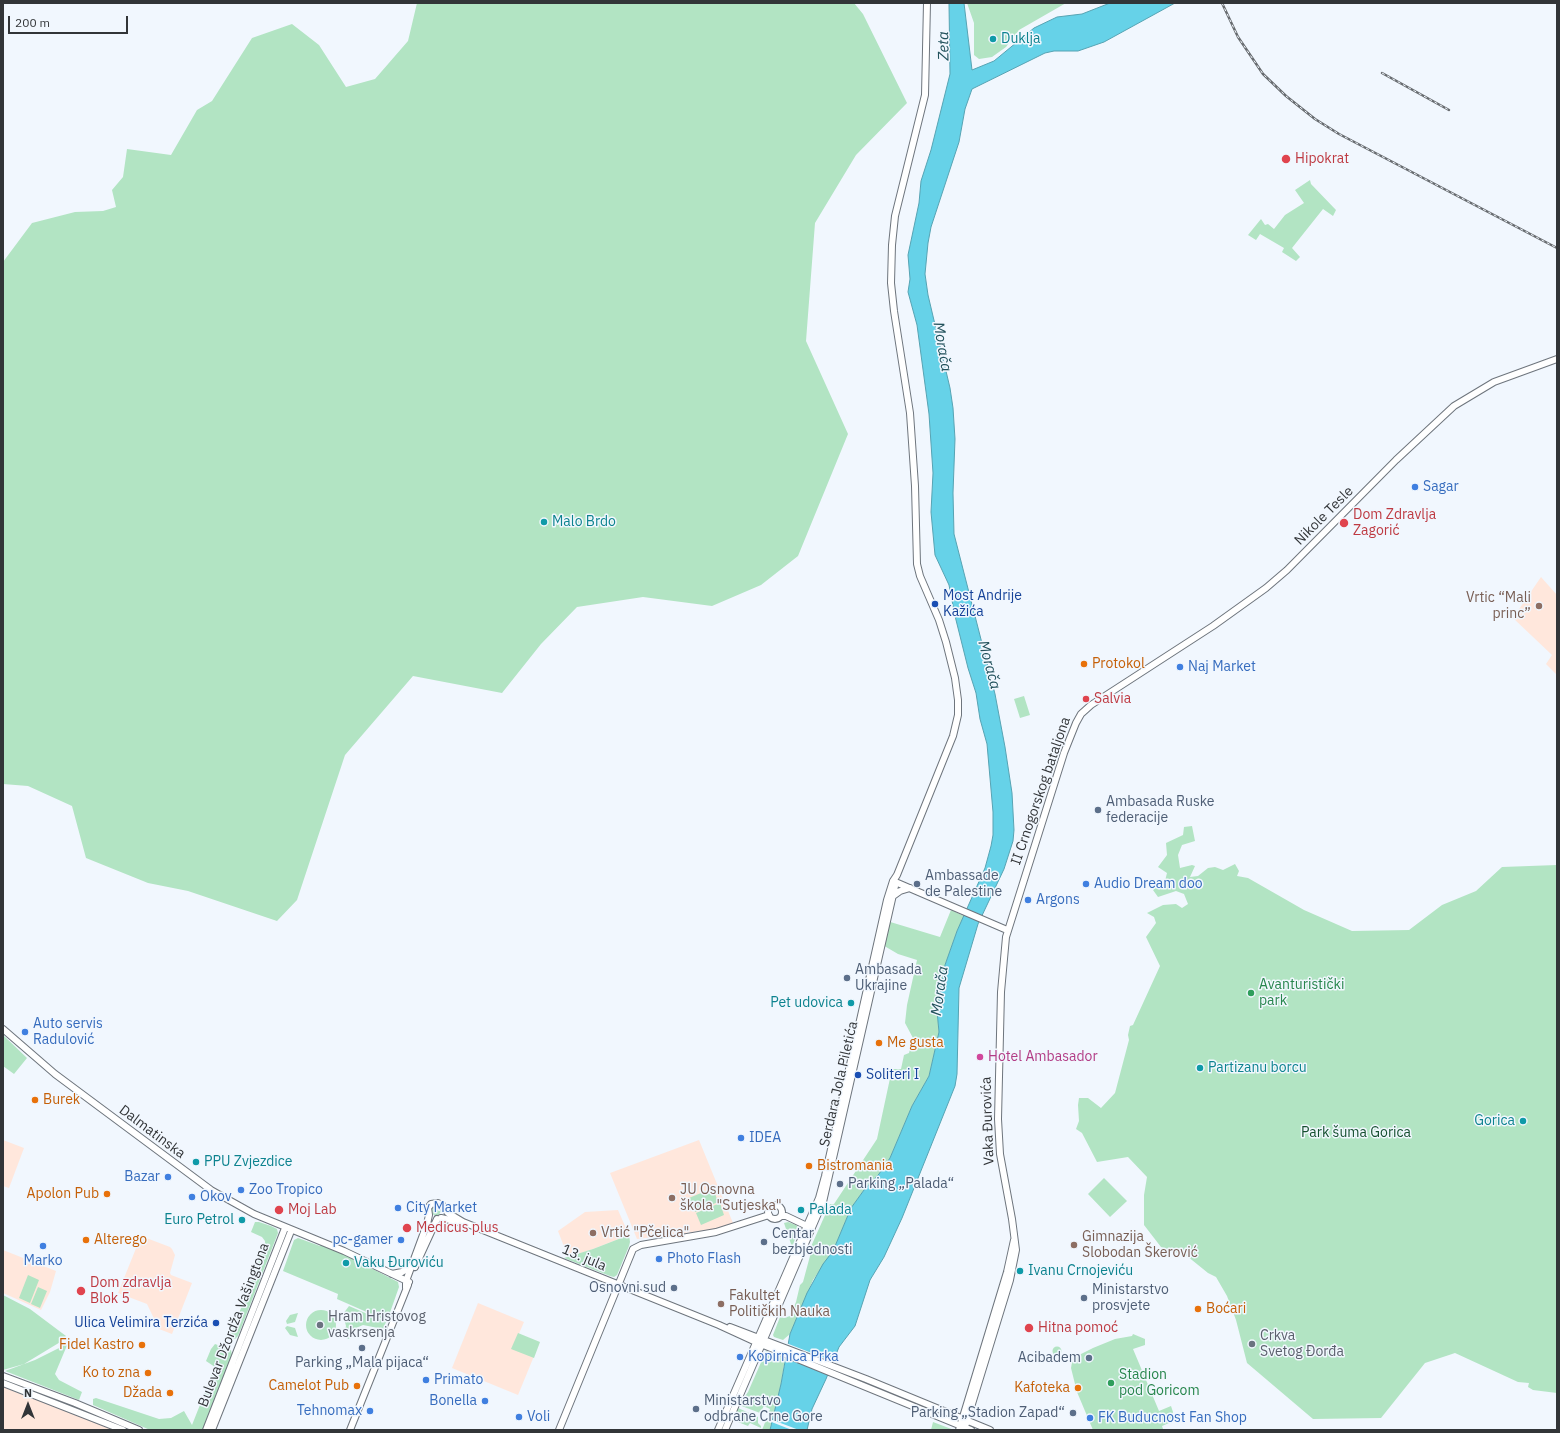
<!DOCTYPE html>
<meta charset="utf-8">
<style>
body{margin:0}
#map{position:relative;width:1560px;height:1433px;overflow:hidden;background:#f1f7fe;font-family:"IBM Plex Sans",sans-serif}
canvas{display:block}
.frame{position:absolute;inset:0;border:4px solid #323538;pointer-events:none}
.north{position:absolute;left:8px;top:1385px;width:40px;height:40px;-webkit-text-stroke:3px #f1f7fe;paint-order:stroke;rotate:0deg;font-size:11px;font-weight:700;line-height:16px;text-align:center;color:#323538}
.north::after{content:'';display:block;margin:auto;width:14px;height:18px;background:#323538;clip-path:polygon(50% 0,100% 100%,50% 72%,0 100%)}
.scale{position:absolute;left:8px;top:16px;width:120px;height:18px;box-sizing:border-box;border:2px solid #323538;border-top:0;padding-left:5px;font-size:12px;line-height:14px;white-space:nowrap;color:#323538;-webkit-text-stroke:3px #f1f7fe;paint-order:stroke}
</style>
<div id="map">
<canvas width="1560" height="1433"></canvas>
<div class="frame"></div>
<div class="north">N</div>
<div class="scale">200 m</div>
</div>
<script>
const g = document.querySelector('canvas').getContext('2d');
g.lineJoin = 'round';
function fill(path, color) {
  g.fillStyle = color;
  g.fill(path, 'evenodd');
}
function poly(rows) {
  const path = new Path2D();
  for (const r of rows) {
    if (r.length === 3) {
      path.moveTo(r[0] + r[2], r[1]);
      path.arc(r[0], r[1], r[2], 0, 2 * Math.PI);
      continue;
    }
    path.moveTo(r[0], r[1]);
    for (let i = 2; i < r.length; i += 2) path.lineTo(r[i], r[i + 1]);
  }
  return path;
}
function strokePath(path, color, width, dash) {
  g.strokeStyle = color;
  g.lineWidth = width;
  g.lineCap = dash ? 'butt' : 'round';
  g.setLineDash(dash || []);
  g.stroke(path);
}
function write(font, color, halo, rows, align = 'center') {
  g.font = font + ' "IBM Plex Sans",sans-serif';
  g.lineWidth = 3;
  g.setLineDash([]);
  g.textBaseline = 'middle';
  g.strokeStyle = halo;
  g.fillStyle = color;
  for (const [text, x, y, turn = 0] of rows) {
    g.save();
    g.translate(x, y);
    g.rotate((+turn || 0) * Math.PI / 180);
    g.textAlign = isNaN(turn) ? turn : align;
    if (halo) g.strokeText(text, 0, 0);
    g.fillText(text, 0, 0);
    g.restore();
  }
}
const education = poly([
 [1541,577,1557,595,1557,675,1546,664,1552,655,1513,618],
 [3,1140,24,1148,9,1188,3,1186],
 [699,1140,733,1223,723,1228,637,1239,610,1173],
 [618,1210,629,1235,593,1249,568,1257,558,1231,585,1212],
 [141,1236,170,1247,172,1249,175,1255,170,1273,171,1275,192,1283,172,1334,159,1329,147,1304,118,1293],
 [3,1250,56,1271,50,1292,41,1310,3,1293],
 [478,1303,524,1322,518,1336,539,1344,518,1395,452,1368],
 [3,1387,76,1415,113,1430,3,1430]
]);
const green = poly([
 [417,3,854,3,863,14,907,103,856,155,815,223,806,341,848,434,798,556,761,585,712,606,643,597,577,607,541,644,502,693,413,676,345,755,297,900,277,921,188,891,148,883,86,858,72,806,28,786,3,784,3,262,32,223,75,212,103,211,116,207,112,190,123,177,127,149,171,155,197,110,212,101,252,38,292,24,319,45,346,87,375,79,408,41],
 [967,3,1066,3,1019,30,1006,47,992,57,979,59,974,55,974,23],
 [1310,180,1311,184,1336,210,1333,216,1323,209,1292,248,1300,257,1296,261,1282,252,1284,248,1260,234,1256,240,1248,235,1261,219,1265,225,1268,224,1274,229,1285,215,1304,203,1295,190],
 [1024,696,1030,715,1020,718,1014,699],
 [1192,826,1195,841,1182,845,1178,855,1180,868,1192,865,1195,866,1190,877,1198,876,1208,868,1215,867,1223,870,1235,864,1239,871,1237,876,1248,878,1304,910,1352,931,1409,930,1442,905,1476,891,1502,867,1557,865,1557,1393,1533,1390,1528,1387,1529,1383,1518,1382,1455,1353,1425,1363,1381,1418,1313,1419,1247,1363,1236,1320,1227,1296,1216,1277,1208,1273,1187,1256,1161,1247,1144,1225,1144,1195,1147,1177,1128,1157,1097,1162,1082,1133,1076,1129,1079,1121,1078,1105,1079,1098,1088,1098,1101,1108,1115,1093,1129,1040,1128,1035,1130,1026,1133,1025,1160,966,1146,937,1156,923,1154,917,1147,913,1163,905,1176,904,1182,908,1188,904,1184,894,1176,891,1158,897,1153,890,1165,881,1167,873,1158,867,1167,855,1166,843,1183,835,1184,827],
 [951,910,964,916,957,931,945,965,937,1011,939,1032,929,1076,912,1106,890,1158,879,1174,864,1190,851,1208,833,1251,813,1280,790,1334,783,1340,774,1337,773,1335,780,1317,784,1318,790,1316,796,1302,800,1285,803,1282,810,1256,809,1251,830,1204,834,1204,877,1139,892,1069,901,1069,904,1055,909,1053,913,1038,905,1023,907,1005,917,960,898,954,881,944,887,921,940,937],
 [3,1035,27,1058,14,1074,3,1066],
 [1104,1178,1127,1201,1110,1217,1088,1194],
 [713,1188,718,1202,695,1212,689,1198],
 [720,1203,724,1215,701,1225,696,1213],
 [436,1211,4.5],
 [255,1222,259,1222,271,1226,277,1229,278,1233,238,1336,235,1339,230,1337,265,1245,265,1241,262,1237,251,1232],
 [788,1222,796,1225,799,1229,792,1247,784,1223],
 [629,1235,630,1242,629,1246,617,1275,614,1277,610,1276,564,1258,593,1249],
 [298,1238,320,1246,321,1244,336,1250,398,1282,399,1287,387,1321,337,1299,338,1294,283,1271,294,1240],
 [28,1275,39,1280,30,1303,19,1298],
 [38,1287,47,1291,40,1308,31,1304],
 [3,1295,30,1309,66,1336,62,1341,24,1364,3,1370],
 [349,1306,386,1322,383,1329,363,1325,356,1328,349,1339,343,1336,346,1326,343,1314],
 [321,1325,15],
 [298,1313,295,1322,287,1324,286,1321,290,1315],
 [287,1326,295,1328,298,1337,290,1335,285,1328],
 [518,1333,540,1342,534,1358,511,1349],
 [1133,1334,1145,1339,1145,1345,1133,1349,1159,1411,1171,1406,1173,1412,1169,1423,1162,1426,1163,1429,1161,1430,1093,1430,1077,1392,1071,1368,1072,1362,1079,1355,1093,1348,1115,1339,1132,1336],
 [65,1342,68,1343,55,1374,59,1380,82,1392,79,1400,5,1371,35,1360,63,1346],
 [215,1344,231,1350,232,1355,203,1430,150,1430,93,1405,93,1399,96,1398,159,1419,171,1418,184,1411,192,1425,215,1367,206,1361,211,1349],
 [1057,1351,4.5],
 [766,1351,785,1359,781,1384,773,1417,768,1415,770,1409,764,1406,760,1413,739,1405,748,1392],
 [738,1408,758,1417,758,1423,761,1426,761,1428,750,1423,748,1426,733,1420],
 [766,1420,771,1423,770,1430,762,1430],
 [933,1422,954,1430,931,1430]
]);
const water = poly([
 [949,3,964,3,972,70,994,61,1034,28,1057,17,1082,14,1110,3,1175,3,1104,42,1078,51,1054,51,1045,53,972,89,965,109,959,142,931,227,928,243,925,274,928,295,950,388,953,408,955,439,953,493,954,534,995,694,1005,747,1012,793,1014,830,1013,841,1004,869,978,924,959,988,957,1074,955,1086,902,1218,884,1257,870,1280,855,1326,839,1347,826,1379,812,1409,807,1430,770,1430,781,1384,790,1334,807,1293,823,1264,833,1251,851,1208,864,1190,879,1174,890,1158,912,1106,929,1076,939,1032,937,1011,945,965,957,931,985,868,991,846,993,835,993,812,987,744,980,719,976,693,968,668,955,616,949,585,935,555,931,512,933,473,929,414,917,325,908,292,910,279,908,255,919,203,921,181,931,150,950,74,949,3]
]);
const pier = poly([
 [786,1343,835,1362,830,1376,784,1357],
 [770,1419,799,1430,792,1430,769,1421]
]);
const secondary = poly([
 [893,881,1007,930],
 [893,896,900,891,910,888],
 [3,1029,55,1074,211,1190,254,1214,344,1251,409,1282],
 [775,1212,7],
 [781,1216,786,1216,809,1227],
 [441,1218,459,1222],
 [415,1267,437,1219],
 [392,1274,402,1272,412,1265],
 [406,1288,406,1281,427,1224,429,1215,428,1208,431,1204,438,1203,442,1205,448,1213,463,1222,719,1325,756,1342,971,1430],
 [730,1327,866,1379,990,1430],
 [3,1376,75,1403,139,1430],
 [3,1383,123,1430],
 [206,1430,285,1228],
 [212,1430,291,1231],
 [350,1430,408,1285],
 [559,1430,633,1249,641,1245,716,1232,769,1215],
 [718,1430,819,1198,825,1176,887,900,893,881,897,875,953,736,958,715,958,700,955,678,946,642,939,620,920,576,917,564,915,486,910,413,894,311,891,283,892,245,895,216,925,95,927,3],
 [725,1430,823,1202,895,886],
 [959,1430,1007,1272,1014,1240],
 [964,1430,1010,1280,1016,1250,1012,1219,1000,1154,998,1119,1001,992,1006,937,1064,753,1076,723,1081,714,1091,705,1213,626,1266,588,1287,570,1396,460,1454,406,1494,382,1557,359]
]);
const rail = poly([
 [1222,3,1238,37,1263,74,1286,96,1315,119,1339,134,1557,248],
 [1382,73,1449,110]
]);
const markers = [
 [993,39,4,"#0f9aa8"],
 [1286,159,5,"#e0444e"],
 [1415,487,4,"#3f7fe0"],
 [544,522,4,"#0f9aa8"],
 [1344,523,5,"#e0444e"],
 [935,604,4,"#1a4fb4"],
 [1539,606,4,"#8d6e63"],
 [1084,664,4,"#e8710a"],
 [1180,667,4,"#3f7fe0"],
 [1086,699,4,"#e0444e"],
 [1098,810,4,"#5c6f8a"],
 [917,884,4,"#5c6f8a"],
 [1086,884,4,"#3f7fe0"],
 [1028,900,4,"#3f7fe0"],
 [847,978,4,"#5c6f8a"],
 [1251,993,4,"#2e9e5b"],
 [851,1003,4,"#0f9aa8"],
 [25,1032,4,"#3f7fe0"],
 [879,1043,4,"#e8710a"],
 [980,1057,4,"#d1479c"],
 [1200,1068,4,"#0f9aa8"],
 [858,1075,4,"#1a4fb4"],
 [35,1100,4,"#e8710a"],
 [1523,1121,4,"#0f9aa8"],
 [741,1138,4,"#3f7fe0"],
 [196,1162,4,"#0f9aa8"],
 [809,1166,4,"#e8710a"],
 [168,1177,4,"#3f7fe0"],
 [840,1184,4,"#5c6f8a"],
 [241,1190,4,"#3f7fe0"],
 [107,1194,4,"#e8710a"],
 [192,1197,4,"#3f7fe0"],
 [672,1198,4,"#8d6e63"],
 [398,1208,4,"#3f7fe0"],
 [279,1210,5,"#e0444e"],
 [801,1210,4,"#0f9aa8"],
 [242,1220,4,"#0f9aa8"],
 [407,1228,5,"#e0444e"],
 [593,1233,4,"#8d6e63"],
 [86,1240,4,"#e8710a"],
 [401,1240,4,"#3f7fe0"],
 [764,1242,4,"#5c6f8a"],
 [1074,1245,4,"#8d6e63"],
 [43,1246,4,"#3f7fe0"],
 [659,1259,4,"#3f7fe0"],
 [346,1263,4,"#0f9aa8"],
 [1020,1271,4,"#0f9aa8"],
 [674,1288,4,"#5c6f8a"],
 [81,1291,5,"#e0444e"],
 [1084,1298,4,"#5c6f8a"],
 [721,1304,4,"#8d6e63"],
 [1198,1309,4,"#e8710a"],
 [216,1323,4,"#1a4fb4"],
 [320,1325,4,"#6b7280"],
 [1029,1328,5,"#e0444e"],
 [1252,1344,4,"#6b7280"],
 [142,1345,4,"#e8710a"],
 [362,1348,4,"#5c6f8a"],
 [740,1357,4,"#3f7fe0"],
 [1089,1358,4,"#5c6f8a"],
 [148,1373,4,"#e8710a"],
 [426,1380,4,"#3f7fe0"],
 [1111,1383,4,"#2e9e5b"],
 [357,1386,4,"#e8710a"],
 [1078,1388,4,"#e8710a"],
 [170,1393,4,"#e8710a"],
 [485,1401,4,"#3f7fe0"],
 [696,1409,4,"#5c6f8a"],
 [370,1411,4,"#3f7fe0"],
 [1073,1413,4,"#5c6f8a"],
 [519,1417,4,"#3f7fe0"],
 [1090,1418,4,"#3f7fe0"]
];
const cultureNames = [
 ["Duklja",1001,39],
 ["Malo Brdo",552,522],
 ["Pet udovica",843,1003,"right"],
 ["Partizanu borcu",1208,1068],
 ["Gorica",1515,1121,"right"],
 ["PPU Zvjezdice",204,1162],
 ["Palada",809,1210],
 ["Euro Petrol",234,1220,"right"],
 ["Vaku Đuroviću",354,1263],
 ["Ivanu Crnojeviću",1028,1271]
];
const healthNames = [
 ["Hipokrat",1295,159],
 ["Dom Zdravlja",1353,515],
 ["Zagorić",1353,531],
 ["Salvia",1094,699],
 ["Moj Lab",288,1210],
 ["Medicus plus",416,1228],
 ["Dom zdravlja",90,1283],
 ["Blok 5",90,1299],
 ["Hitna pomoć",1038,1328]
];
const shopNames = [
 ["Sagar",1423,487],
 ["Naj Market",1188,667],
 ["Audio Dream doo",1094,884],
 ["Argons",1036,900],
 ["Auto servis",33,1024],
 ["Radulović",33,1040],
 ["IDEA",749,1138],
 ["Bazar",160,1177,"right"],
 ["Zoo Tropico",249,1190],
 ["Okov",200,1197],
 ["City Market",406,1208],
 ["pc-gamer",393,1240,"right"],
 ["Photo Flash",667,1259],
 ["Marko",43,1261,"center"],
 ["Kopirnica Prka",748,1357],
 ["Primato",434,1380],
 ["Bonella",477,1401,"right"],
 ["Tehnomax",362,1411,"right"],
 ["Voli",527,1417],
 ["FK Buducnost Fan Shop",1098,1418]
];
const streetNames = [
 ["Nikole Tesle",1324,516,-45],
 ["II Crnogorskog bataljona",1041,791,-71],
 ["Serdara Jola Piletića",839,1084,-77],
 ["Vaka Đurovića",988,1121,-92],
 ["Dalmatinska",152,1132,37],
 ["13. jula",584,1258,23],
 ["Bulevar Džordža Vašingtona",234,1325,-69]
];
const transitNames = [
 ["Most Andrije",943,596],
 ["Kažića",943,612],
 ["Soliteri I",866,1075],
 ["Ulica Velimira Terzića",208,1323,"right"]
];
const educationNames = [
 ["Vrtic “Mali",1531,598,"right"],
 ["princ”",1531,614,"right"],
 ["JU Osnovna",680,1190],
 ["škola \"Sutjeska\"",680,1206],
 ["Vrtić \"Pčelica\"",601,1233],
 ["Gimnazija",1082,1237],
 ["Slobodan Škerović",1082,1253],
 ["Fakultet",729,1296],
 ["Političkih Nauka",729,1312]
];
const foodNames = [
 ["Protokol",1092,664],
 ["Me gusta",887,1043],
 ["Burek",43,1100],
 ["Bistromania",817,1166],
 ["Apolon Pub",99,1194,"right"],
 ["Alterego",94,1240],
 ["Boćari",1206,1309],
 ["Fidel Kastro",134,1345,"right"],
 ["Ko to zna",140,1373,"right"],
 ["Camelot Pub",349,1386,"right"],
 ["Kafoteka",1070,1388,"right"],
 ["Džada",162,1393,"right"]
];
const serviceNames = [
 ["Ambasada Ruske",1106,802],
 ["federacije",1106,818],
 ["Ambassade",925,876],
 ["de Palestine",925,892],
 ["Ambasada",855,970],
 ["Ukrajine",855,986],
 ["Parking „Palada“",848,1184],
 ["Centar",772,1234],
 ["bezbjednosti",772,1250],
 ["Osnovni sud",666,1288,"right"],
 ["Ministarstvo",1092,1290],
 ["prosvjete",1092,1306],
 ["Acibadem",1081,1358,"right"],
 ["Parking „Mala pijaca“",362,1363,"center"],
 ["Ministarstvo",704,1401],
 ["odbrane Crne Gore",704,1417],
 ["Parking „Stadion Zapad“",1065,1413,"right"]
];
const leisureNames = [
 ["Avanturistički",1259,985],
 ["park",1259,1001],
 ["Stadion",1119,1375],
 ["pod Goricom",1119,1391]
];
const hotelNames = [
 ["Hotel Ambasador",988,1057]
];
const parkNames = [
 ["Park šuma Gorica",1356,1133]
];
const worshipNames = [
 ["Hram Hristovog",328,1317],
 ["vaskrsenja",328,1333],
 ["Crkva",1260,1336],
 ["Svetog Đorđa",1260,1352]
];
const waterNames = [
 ["Zeta",944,46,-91],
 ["Morača",942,347,80],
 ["Morača",989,665,75],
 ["Morača",940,991,-82]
];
fill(education, '#ffe7dc');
fill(green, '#b2e4c3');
fill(water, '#66d2e8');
strokePath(water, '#56a3b3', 1);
fill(pier, '#f1f7fe');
strokePath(secondary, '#6e757d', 8);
strokePath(secondary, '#fff', 6);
strokePath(rail, '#676b6f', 2.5);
strokePath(rail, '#f1f7fe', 1, [3]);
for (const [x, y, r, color] of markers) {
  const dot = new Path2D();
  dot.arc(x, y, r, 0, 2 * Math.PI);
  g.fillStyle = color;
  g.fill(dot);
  strokePath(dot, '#f1f7fe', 1.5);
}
write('14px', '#0d838f', '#f1f7fe', cultureNames, 'left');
write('14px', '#be3a42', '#f1f7fe', healthNames, 'left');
write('14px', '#366cbe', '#f1f7fe', shopNames, 'left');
write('14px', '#323538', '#f1f7fe', streetNames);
write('14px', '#164399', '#f1f7fe', transitNames, 'left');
write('14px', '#785e54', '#f1f7fe', educationNames, 'left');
write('14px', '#c56008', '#f1f7fe', foodNames, 'left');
write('14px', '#4e5e75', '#f1f7fe', serviceNames, 'left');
write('14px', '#27864d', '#f1f7fe', leisureNames, 'left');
write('14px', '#b23c85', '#f1f7fe', hotelNames, 'left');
write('14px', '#154f2f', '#f1f7fe', parkNames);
write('14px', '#5b616d', '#f1f7fe', worshipNames, 'left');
write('italic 15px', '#21515b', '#f1f7fe', waterNames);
</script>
